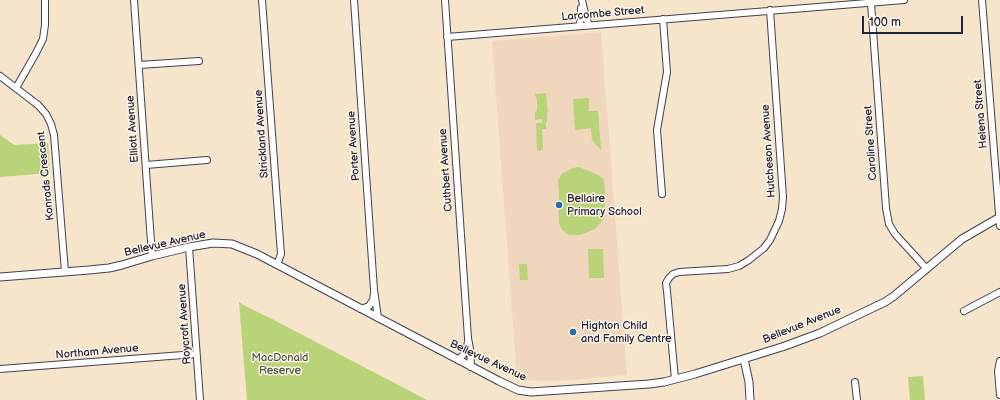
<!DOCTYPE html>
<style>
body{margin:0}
#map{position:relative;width:1000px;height:400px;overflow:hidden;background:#f6e4cb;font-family:"Balsamiq Sans",sans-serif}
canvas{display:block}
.scale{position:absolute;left:862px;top:16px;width:101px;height:18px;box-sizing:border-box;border:2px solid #22223b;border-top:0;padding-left:5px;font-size:12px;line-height:14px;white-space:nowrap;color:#22223b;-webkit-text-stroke:3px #fcf5e5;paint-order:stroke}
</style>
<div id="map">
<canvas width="1000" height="400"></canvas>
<div class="scale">100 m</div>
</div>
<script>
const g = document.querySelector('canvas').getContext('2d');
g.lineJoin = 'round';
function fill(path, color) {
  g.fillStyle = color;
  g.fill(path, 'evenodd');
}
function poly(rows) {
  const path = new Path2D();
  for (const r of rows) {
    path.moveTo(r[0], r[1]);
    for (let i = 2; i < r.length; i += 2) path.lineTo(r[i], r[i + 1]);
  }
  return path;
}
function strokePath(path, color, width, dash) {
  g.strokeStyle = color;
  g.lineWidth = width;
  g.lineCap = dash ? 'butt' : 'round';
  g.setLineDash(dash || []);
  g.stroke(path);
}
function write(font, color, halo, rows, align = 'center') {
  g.font = font + ' "Balsamiq Sans",sans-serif';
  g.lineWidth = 3;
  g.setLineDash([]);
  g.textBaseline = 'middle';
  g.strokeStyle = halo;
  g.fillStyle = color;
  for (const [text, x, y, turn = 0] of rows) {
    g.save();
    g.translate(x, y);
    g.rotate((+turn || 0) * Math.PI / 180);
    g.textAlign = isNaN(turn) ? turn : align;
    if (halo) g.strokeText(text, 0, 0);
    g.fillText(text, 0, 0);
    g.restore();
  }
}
const built = poly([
 [601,32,627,375,559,381,535,381,517,379,492,41]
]);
const green = poly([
 [546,93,548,112,547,112,547,122,546,122,546,129,542,129,543,150,537,151,536,123,542,123,542,119,535,120,535,112,537,111,537,100,535,94],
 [589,98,589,111,598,111,601,150,592,140,591,128,575,130,573,99],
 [0,135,14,145,48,143,50,173,0,177],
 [579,167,594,173,603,178,605,187,605,211,603,220,595,229,580,235,569,235,562,230,559,223,559,218,558,206,559,195,558,180,563,173,573,168],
 [588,249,603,249,604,278,589,278],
 [519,264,527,264,528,280,520,280],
 [239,302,245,306,272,319,427,400,247,400],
 [923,376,925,400,910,400,908,377]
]);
const minor = poly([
 [134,0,152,256],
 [262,0,281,254,277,265],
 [354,0,374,290,378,318],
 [445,0,468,338,470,349,471,367],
 [582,0,586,18,589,25],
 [982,0,1000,226],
 [871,3,886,208,889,224,895,234,926,268],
 [579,26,581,19,581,8],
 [447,37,904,0],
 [139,65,199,61],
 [0,76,38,105,46,114,51,124,54,135,65,272],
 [16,88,36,53,43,39,45,25,45,0],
 [146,165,207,160],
 [662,194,657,130,667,72,663,19],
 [189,247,200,400],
 [361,309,369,306,373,300,374,293],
 [964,311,1000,292],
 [458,360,463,355,467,348,468,341],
 [1000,361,998,371,1000,395],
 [0,369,196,354],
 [675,379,667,291,666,283,669,278,673,274,679,272,728,269,739,266,749,260,764,248,770,240,779,221,782,209,783,197,770,10],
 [855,382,857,400]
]);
const tertiary = poly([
 [0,277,89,270,109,268,122,265,152,256,189,247,213,243,232,244,257,254,499,381,518,390,531,392,649,384,664,382,695,374,785,346,820,333,885,302,894,296,962,239,1000,217],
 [744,359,749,382,750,400]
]);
const markers = [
 [559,205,4,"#1f6fb2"],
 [573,332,4,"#1f6fb2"]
];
const streetNames = [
 ["Larcombe Street",603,14,-5],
 ["Helena Street",981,114,-95],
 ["Elliott Avenue",133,129,-94],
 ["Strickland Avenue",262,134,-94],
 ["Caroline Street",871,143,-94],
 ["Porter Avenue",354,146,-94],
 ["Hutcheson Avenue",769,151,-94],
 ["Cuthbert Avenue",446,170,-94],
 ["Konrads Crescent",46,176,-96],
 ["Bellevue Avenue",165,244,-13],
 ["Roycroft Avenue",185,324,-94],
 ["Bellevue Avenue",802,325,-22],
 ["Northam Avenue",97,352,-5],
 ["Bellevue Avenue",488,361,25]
];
const poiNames = [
 ["Bellaire",567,199],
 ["Primary School",567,212],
 ["Highton Child",581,326],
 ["and Family Centre",581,339]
];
const parkNames = [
 ["MacDonald",280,358],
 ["Reserve",280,371]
];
fill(built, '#efd6bc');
fill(green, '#b9d378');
strokePath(minor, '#423f51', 8);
strokePath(tertiary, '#423f51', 9);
strokePath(minor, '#fff', 6);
strokePath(tertiary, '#fff', 7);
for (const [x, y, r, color] of markers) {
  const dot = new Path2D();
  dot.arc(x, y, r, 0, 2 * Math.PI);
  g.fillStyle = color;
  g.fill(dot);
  strokePath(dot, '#fcf5e5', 1.5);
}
write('11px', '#22223b', '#fcf5e5', streetNames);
write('11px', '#22223b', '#fcf5e5', poiNames, 'left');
write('11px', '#4f574d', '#fcf5e5', parkNames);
</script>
